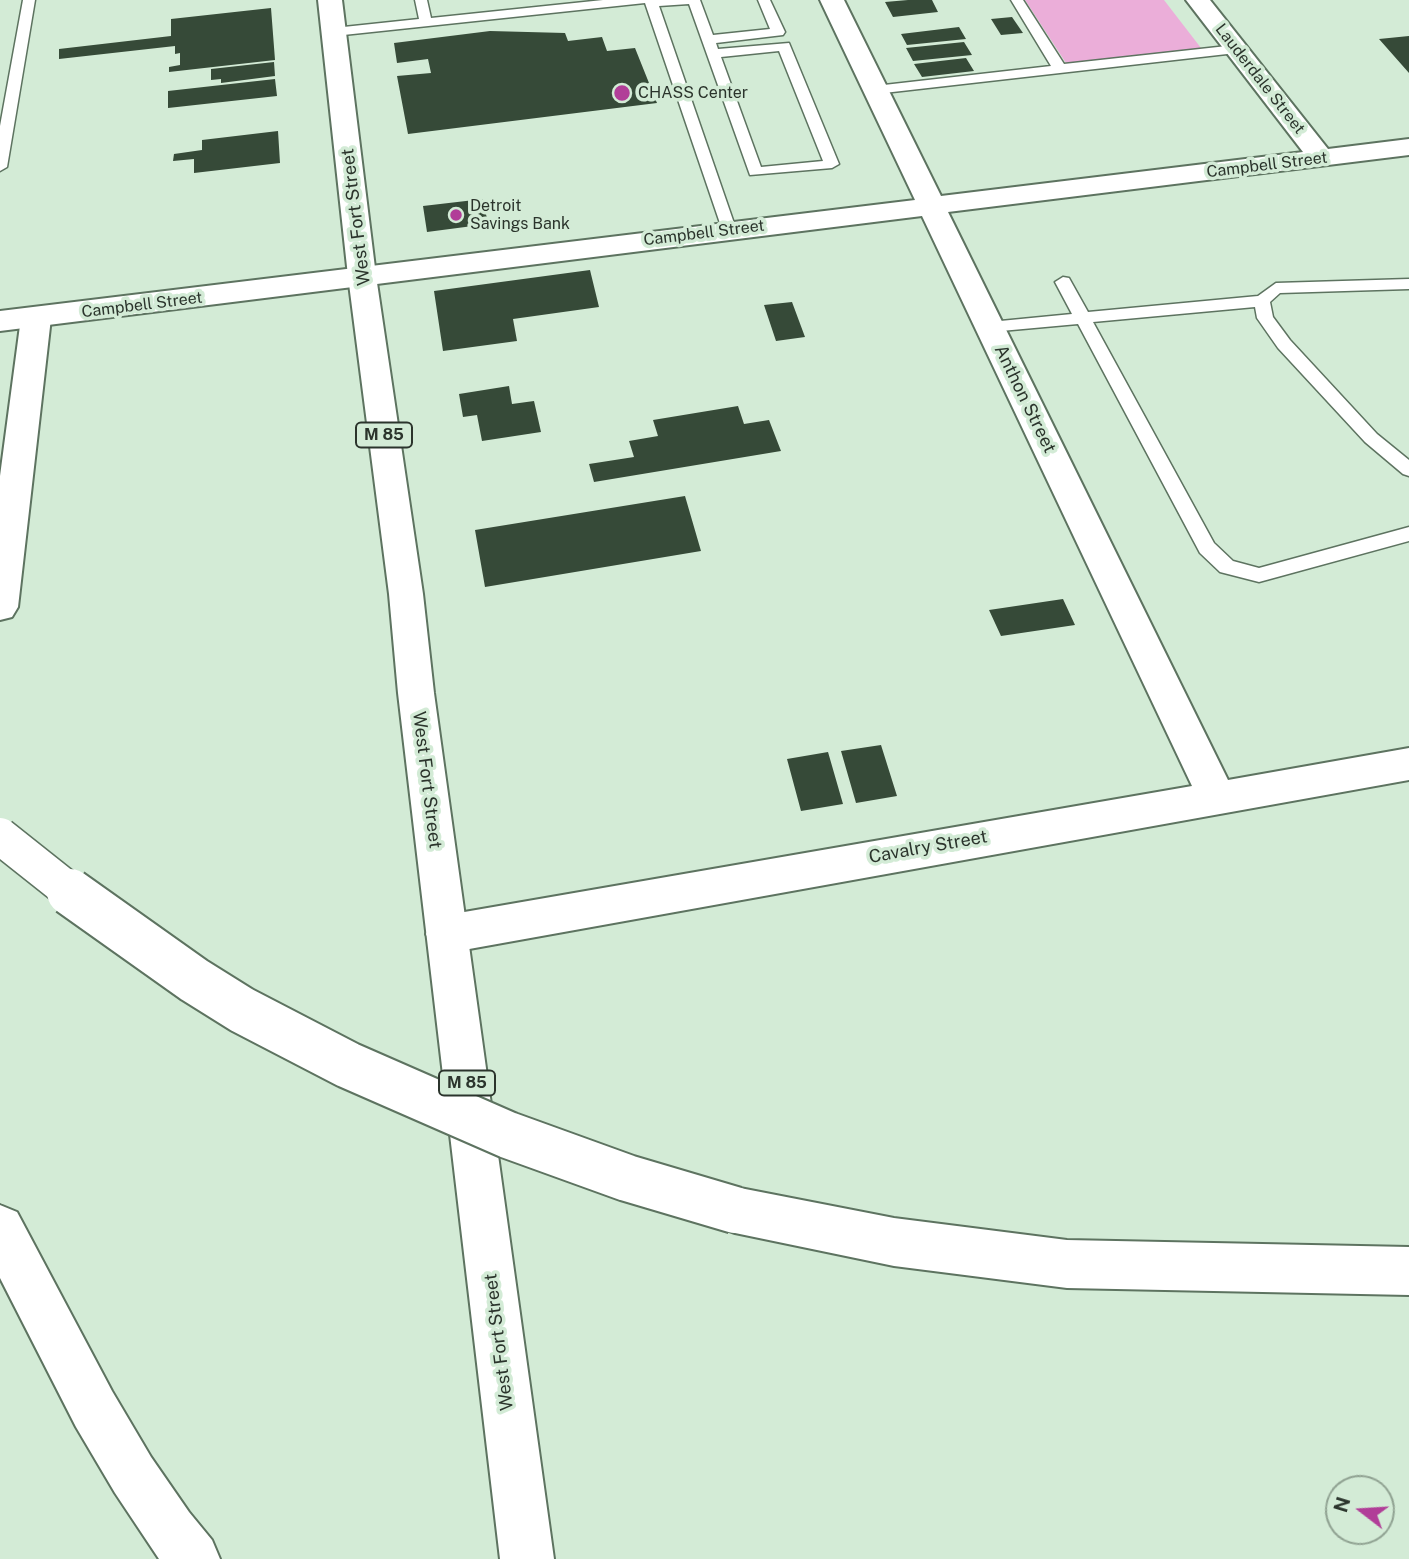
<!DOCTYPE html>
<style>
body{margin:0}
#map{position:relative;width:1409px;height:1559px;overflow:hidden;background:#d3ebd6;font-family:"Public Sans",sans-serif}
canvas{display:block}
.north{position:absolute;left:1325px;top:1475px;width:70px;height:70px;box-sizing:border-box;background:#d3ebd6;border:2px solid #90a292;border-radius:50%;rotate:287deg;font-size:19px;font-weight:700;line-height:28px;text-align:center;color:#2b342c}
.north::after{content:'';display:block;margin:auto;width:24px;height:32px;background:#b13e98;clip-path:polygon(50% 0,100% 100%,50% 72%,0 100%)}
</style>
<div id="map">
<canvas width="1409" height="1559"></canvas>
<div class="north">N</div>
</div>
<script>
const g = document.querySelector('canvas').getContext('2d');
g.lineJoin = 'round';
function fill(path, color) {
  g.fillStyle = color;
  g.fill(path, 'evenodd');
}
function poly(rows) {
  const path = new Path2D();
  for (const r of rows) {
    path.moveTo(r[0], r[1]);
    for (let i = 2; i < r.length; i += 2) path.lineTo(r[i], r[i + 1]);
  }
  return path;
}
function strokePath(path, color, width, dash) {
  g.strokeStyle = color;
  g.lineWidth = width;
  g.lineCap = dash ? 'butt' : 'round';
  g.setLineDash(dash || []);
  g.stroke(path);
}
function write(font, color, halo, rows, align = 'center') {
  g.font = font + ' "Public Sans",sans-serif';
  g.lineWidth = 7;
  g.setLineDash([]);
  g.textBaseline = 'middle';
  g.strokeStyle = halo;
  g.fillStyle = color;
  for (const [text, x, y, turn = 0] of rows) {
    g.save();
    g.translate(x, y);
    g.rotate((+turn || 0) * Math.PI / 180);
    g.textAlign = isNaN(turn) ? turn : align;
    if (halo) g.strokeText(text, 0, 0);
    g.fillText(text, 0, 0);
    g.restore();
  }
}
const green = poly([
 [1025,0,1164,0,1201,48,1066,63]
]);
const building = poly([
 [908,0,932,0,938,12,893,17,885,2],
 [271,8,275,60,169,72,169,67,180,65,180,53,175,54,175,46,59,59,59,49,171,36,171,19],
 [1012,17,1023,33,1001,35,991,19],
 [959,27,966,39,907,45,901,34],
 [490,31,565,33,568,41,602,37,607,51,635,48,657,103,408,134,397,76,431,73,428,59,397,63,394,43],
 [1409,36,1409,73,1379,39],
 [964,42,972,55,913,61,906,48],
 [966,58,974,71,922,77,914,64],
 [274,62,275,76,221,83,221,79,211,80,211,69],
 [275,79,277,96,168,108,168,91],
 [278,131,280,163,194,173,194,159,173,161,174,154,202,150,202,140],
 [483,199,488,224,427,232,423,206],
 [590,270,599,307,513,319,517,341,443,351,434,291],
 [792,302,805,337,776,341,764,305],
 [509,386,512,404,534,401,541,432,482,441,477,415,463,417,459,394],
 [738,406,744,424,769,420,781,451,594,482,589,464,634,457,629,441,658,436,653,420],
 [685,496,701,551,485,587,475,530],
 [1063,599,1075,625,1001,636,989,610],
 [881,745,897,796,856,803,841,751],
 [828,752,843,804,801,811,787,759]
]);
const service = poly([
 [23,0,35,0,7,167,0,171,0,126,23,0],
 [415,0,427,0,431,18,603,0,700,0,713,35,770,29,758,0,770,0,785,32,783,35,716,43,718,49,789,43,839,164,832,168,750,175,689,4,659,6,736,229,733,232,723,232,645,3,334,36,327,32,334,28,419,19,415,0],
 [779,51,823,161,761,167,721,57,779,51],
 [1011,0,1023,0,1064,64,1236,45,1243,49,1236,53,875,94,868,90,875,86,1051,66,1011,0],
 [1063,277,1069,278,1088,312,1258,296,1276,283,1409,279,1409,289,1280,293,1270,302,1273,317,1290,340,1377,434,1409,460,1409,476,1403,474,1365,442,1278,348,1257,318,1255,307,1093,322,1214,543,1233,561,1259,568,1409,527,1409,541,1259,582,1220,572,1200,553,1078,324,990,332,982,327,990,322,1072,314,1055,282,1063,277]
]);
const minor = poly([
 [820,0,844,0,941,196,1303,152,1186,0,1210,0,1328,149,1409,139,1409,155,948,212,1228,780,1409,748,1409,780,447,953,432,947,426,934,432,921,447,915,1192,786,922,216,0,331,0,311,915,200,820,0]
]);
const primary = poly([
 [318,0,342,0,376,276,423,594,434,693,554,1559,500,1559,398,693,389,594,348,276,318,0]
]);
const motorway = poly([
 [36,308,46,311,51,318,18,607,12,617,0,620,0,476,21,318,26,311,36,308],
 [735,1187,894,1218,1067,1240,1409,1247,1409,1295,1067,1288,894,1266,735,1233,718,1227,712,1210,718,1193,735,1187],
 [0,1205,17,1212,112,1391,151,1457,189,1512,212,1540,220,1559,159,1559,115,1493,76,1427,0,1278,0,1205]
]);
const motorwayBridgeFar1 = poly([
 [0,836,73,894]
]);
const motorwayBridge = poly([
 [70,892,194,980,242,1010,348,1065,508,1135,627,1178,735,1210]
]);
const markers = [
 [622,93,9,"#b13e98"],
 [456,215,7,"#b13e98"]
];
const farStreetnames = [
 ["Lauderdale Street",1260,79,52],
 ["Campbell Street",1267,165,-7],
 ["Campbell Street",704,233,-7],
 ["Campbell Street",142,305,-7]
];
const farPoinames = [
 ["CHASS Center",638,93],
 ["Detroit",470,206],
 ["Savings Bank",470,224]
];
const shields = [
 [384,435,56],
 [467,1083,56]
];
const shieldNames = [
 ["M 85",384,435],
 ["M 85",467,1083]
];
const streetNames = [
 ["West Fort Street",356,217,-97],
 ["Anthon Street",1025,399,64],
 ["West Fort Street",427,780,83],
 ["Cavalry Street",928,847,-10],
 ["West Fort Street",499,1342,-97]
];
fill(green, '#ebaed9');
fill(building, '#364a38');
strokePath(service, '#5d7360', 3);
strokePath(minor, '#5d7360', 4);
strokePath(primary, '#5d7360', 4);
strokePath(motorway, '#5d7360', 4);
fill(service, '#fff');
fill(minor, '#fff');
fill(primary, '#fff');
fill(motorway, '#fff');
strokePath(motorwayBridgeFar1, '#5d7360', 39, []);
strokePath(motorwayBridge, '#5d7360', 50, []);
strokePath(motorwayBridgeFar1, '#fff', 36);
strokePath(motorwayBridge, '#fff', 46);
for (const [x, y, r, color] of markers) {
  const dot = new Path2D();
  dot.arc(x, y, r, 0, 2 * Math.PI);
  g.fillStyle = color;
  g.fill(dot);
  strokePath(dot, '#d3ebd6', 2.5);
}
write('16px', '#2b342c', '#d3ebd6', farStreetnames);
write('16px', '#2b342c', '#d3ebd6', farPoinames, 'left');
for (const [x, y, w] of shields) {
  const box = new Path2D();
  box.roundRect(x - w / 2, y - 12.5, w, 25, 5);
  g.fillStyle = '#d3ebd6';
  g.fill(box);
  strokePath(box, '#2b342c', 2);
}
write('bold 16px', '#2b342c', null, shieldNames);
write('18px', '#2b342c', '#d3ebd6', streetNames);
</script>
